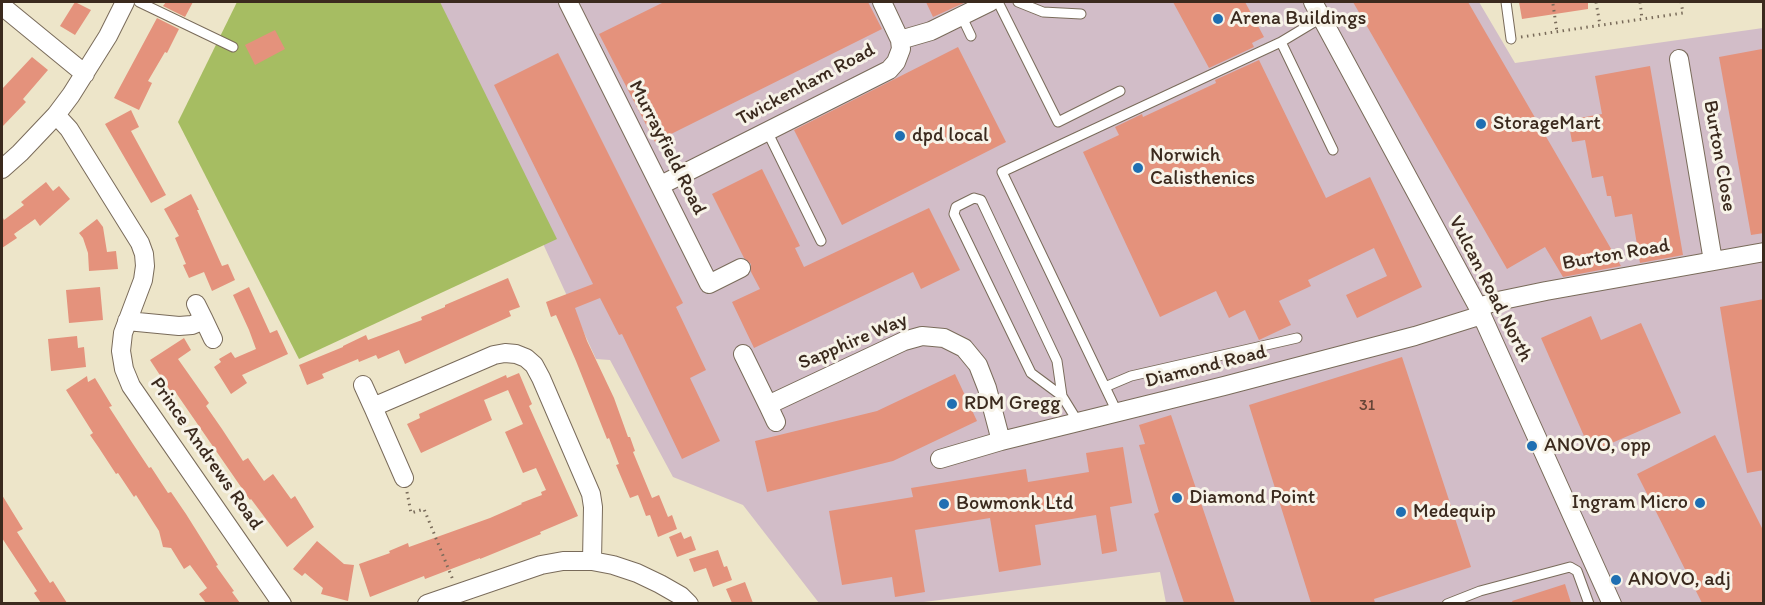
<!DOCTYPE html>
<style>
body{margin:0}
#map{position:relative;width:1765px;height:605px;overflow:hidden;background:#ede5c9;font-family:Itim,sans-serif}
canvas{display:block}
.frame{position:absolute;inset:0;border:3px solid #3b2a1e;pointer-events:none}
</style>
<div id="map">
<canvas width="1765" height="605"></canvas>
<div class="frame"></div>
</div>
<script>
const g = document.querySelector('canvas').getContext('2d');
g.lineJoin = 'round';
function fill(path, color) {
  g.fillStyle = color;
  g.fill(path, 'evenodd');
}
function poly(rows) {
  const path = new Path2D();
  for (const r of rows) {
    path.moveTo(r[0], r[1]);
    for (let i = 2; i < r.length; i += 2) path.lineTo(r[i], r[i + 1]);
  }
  return path;
}
function strokePath(path, color, width, dash) {
  g.strokeStyle = color;
  g.lineWidth = width;
  g.lineCap = dash ? 'butt' : 'round';
  g.setLineDash(dash || []);
  g.stroke(path);
}
function write(font, color, halo, rows, align = 'center') {
  g.font = font + ' Itim,sans-serif';
  g.lineWidth = 6;
  g.setLineDash([]);
  g.textBaseline = 'middle';
  g.strokeStyle = halo;
  g.fillStyle = color;
  for (const [text, x, y, turn = 0] of rows) {
    g.save();
    g.translate(x, y);
    g.rotate((+turn || 0) * Math.PI / 180);
    g.textAlign = isNaN(turn) ? turn : align;
    if (halo) g.strokeText(text, 0, 0);
    g.fillText(text, 0, 0);
    g.restore();
  }
}
const industrial = poly([
 [432,2,1479,2,1515,63,1763,28,1763,603,1166,603,1160,572,916,603,819,603,743,505,673,477,610,360,596,359]
]);
const green = poly([
 [237,2,440,2,557,239,299,359,178,122]
]);
const building = poly([
 [75,2,91,10,75,35,60,26],
 [166,2,193,2,185,17,163,6],
 [664,2,868,2,882,29,655,142,599,34],
 [926,2,966,2,933,17],
 [1173,2,1245,2,1264,37,1252,43,1254,47,1209,68],
 [1353,2,1468,2,1621,266,1563,277,1545,247,1507,269],
 [1519,2,1588,2,1588,9,1522,19],
 [157,18,179,29,167,53,165,52,148,81,152,83,139,110,114,98],
 [275,30,285,49,255,65,245,45],
 [958,47,1006,142,842,225,794,130],
 [1762,49,1764,60,1764,233,1751,235,1719,57],
 [558,53,683,303,676,307,706,370,690,378,720,441,682,459,622,334,619,335,600,298,575,308,587,341,614,398,628,437,630,437,635,451,633,452,652,498,659,495,668,517,672,515,677,529,658,537,650,515,646,516,638,495,630,498,616,465,619,464,609,438,607,439,576,361,556,315,551,317,546,302,593,284,494,85],
 [32,57,48,70,23,99,26,102,2,127,2,89],
 [1259,60,1326,198,1370,177,1422,287,1357,318,1346,295,1387,276,1374,248,1308,280,1311,286,1279,301,1291,325,1259,340,1245,310,1229,318,1216,291,1160,317,1083,152,1119,135,1115,127,1142,114,1143,117,1216,83,1215,80],
 [1650,66,1683,255,1640,263,1632,214,1615,217,1611,196,1607,196,1603,176,1592,178,1585,140,1572,142,1568,120,1602,114,1595,76],
 [131,110,139,127,131,131,166,195,151,203,105,124],
 [762,169,800,246,795,248,804,267,929,208,960,270,921,289,913,272,754,348,732,302,760,289,751,272,751,264,744,258,712,194],
 [46,182,53,191,59,186,70,199,40,226,35,219,14,234,17,238,2,248,2,216,4,220,24,205,21,202],
 [191,194,199,210,197,210,222,266,228,264,235,280,212,291,204,272,189,278,183,265,186,264,175,238,179,236,164,209],
 [97,219,103,227,107,252,116,251,118,269,89,271,88,253,83,238,79,233],
 [508,278,520,307,509,311,511,316,405,364,399,350,378,359,376,355,359,362,358,359,322,374,324,378,307,385,299,365,343,347,343,346,366,335,368,340,422,320,421,317,445,307,445,305],
 [100,287,103,320,69,323,66,290],
 [249,287,270,333,277,330,288,354,242,375,247,383,231,394,214,367,221,362,219,359,231,352,235,358,256,349,249,330,233,295],
 [1764,299,1764,470,1747,473,1720,307],
 [1591,316,1601,340,1641,323,1681,413,1591,452,1541,338],
 [77,336,78,348,84,347,86,367,51,371,48,339],
 [184,338,191,350,178,359,209,403,206,406,222,429,243,461,248,458,264,481,273,474,291,499,295,496,314,527,287,547,251,499,250,500,174,390,171,392,150,360],
 [1402,357,1471,567,1374,599,1375,603,1311,603,1249,405],
 [519,373,532,404,529,406,578,516,540,532,541,534,480,559,480,558,425,579,424,576,370,597,359,564,390,553,389,551,408,543,409,547,490,518,522,504,521,503,542,495,541,492,546,490,536,468,523,473,505,432,523,424,508,390,484,400,492,420,421,453,407,424,420,418,419,414,506,375,507,378],
 [955,374,977,421,893,461,767,492,755,441,877,411],
 [87,376,88,382,95,378,112,406,109,407,133,444,149,468,151,467,168,493,171,492,186,514,218,565,216,566,234,591,232,592,240,603,206,603,199,594,207,588,190,565,184,569,171,548,163,547,159,531,136,495,134,497,118,473,116,474,99,448,90,435,93,433,66,390],
 [1171,415,1235,603,1184,603,1154,514,1159,512,1139,445,1145,444,1139,425],
 [1715,435,1764,532,1764,603,1702,603,1637,474],
 [1123,447,1132,503,1110,507,1117,551,1102,554,1096,515,1035,525,1041,565,999,572,990,518,915,530,925,592,895,597,892,577,842,585,829,511,913,497,911,488,1026,469,1028,482,1089,472,1086,453],
 [2,495,23,529,17,532,50,583,53,581,67,603,41,603,34,593,37,591,2,538],
 [681,532,684,539,691,536,696,550,677,557,669,537],
 [317,541,344,564,354,565,348,601,321,594,323,588,305,573,302,576,293,569],
 [718,550,724,567,727,566,732,580,713,587,706,568,694,572,689,559],
 [745,582,753,603,732,603,726,589],
 [1565,584,1571,603,1513,603,1512,601]
]);
const path = poly([
 [1596,2,1600,25],
 [1640,2,1642,19],
 [1553,4,1557,32],
 [1521,37,1683,13,1681,2],
 [407,492,411,513,424,509,453,580]
]);
const lane = poly([
 [139,2,233,47],
 [998,2,1058,122,1120,91],
 [1018,2,1043,12,1081,14],
 [1506,2,1511,39],
 [961,15,971,36],
 [1281,42,1321,18],
 [767,131,821,241],
 [1105,387,1131,376,1297,338],
 [1062,396,1031,373,954,214,956,207,974,198,981,200,1057,361,1062,396,1078,422],
 [1117,412,1002,172,1281,42,1333,150],
 [1447,604,1480,591,1570,567,1577,571,1589,604]
]);
const street = poly([
 [568,2,709,284,741,268],
 [882,2,900,40],
 [1313,2,1478,307,1612,604],
 [2,6,85,74],
 [1679,59,1713,261],
 [56,115,69,129,140,243,144,254,145,266,143,280,123,333,121,351,124,369,131,386,282,604],
 [2,169,20,153,56,115,71,95,108,36,125,2],
 [661,185,889,70,896,62,901,49,900,40,931,31,990,2],
 [1478,307,1498,301,1546,291,1764,252],
 [204,320,213,339],
 [127,321,179,326,192,325,204,320,196,304],
 [743,354,768,405,904,341,922,336,944,338,964,348,978,365,987,388,1001,441],
 [363,385,373,407,494,355,505,353,516,354,526,358,534,365,541,378,591,494,593,507,592,561],
 [768,405,776,422],
 [373,407,404,478],
 [940,459,1001,441,1224,386,1415,336,1482,315],
 [427,604,541,565,563,561,592,561,613,565,637,573,660,584,681,596,689,604]
]);
const markers = [
 [1218,19,6,"#1f6fb2"],
 [1481,124,6,"#1f6fb2"],
 [900,136,6,"#1f6fb2"],
 [1138,168,6,"#1f6fb2"],
 [952,404,6,"#1f6fb2"],
 [1532,446,6,"#1f6fb2"],
 [1177,498,6,"#1f6fb2"],
 [1700,503,6,"#1f6fb2"],
 [944,504,6,"#1f6fb2"],
 [1401,512,6,"#1f6fb2"],
 [1616,580,6,"#1f6fb2"]
];
const numberNames = [
 ["31",1367,406]
];
const poiNames = [
 ["Arena Buildings",1230,19],
 ["StorageMart",1493,124],
 ["dpd local",912,136],
 ["Norwich",1150,156],
 ["Calisthenics",1150,179],
 ["RDM Gregg",964,404],
 ["ANOVO, opp",1544,446],
 ["Diamond Point",1189,498],
 ["Ingram Micro",1688,503,"right"],
 ["Bowmonk Ltd",956,504],
 ["Medequip",1413,512],
 ["ANOVO, adj",1628,580]
];
const streetNames = [
 ["Twickenham Road",806,85,-28],
 ["Murrayfield Road",667,148,63],
 ["Burton Close",1719,156,80],
 ["Burton Road",1616,255,-10],
 ["Vulcan Road North",1490,289,63],
 ["Sapphire Way",853,342,-23],
 ["Diamond Road",1206,367,-14],
 ["Prince Andrews Road",206,454,55]
];
fill(industrial, '#d2bdc8');
fill(green, '#a6bd62');
fill(building, '#e4927c');
strokePath(lane, '#796b5a', 11);
strokePath(street, '#796b5a', 20);
strokePath(path, '#796b5a', 3, [1.5, 4.5]);
strokePath(lane, '#fff', 9);
strokePath(street, '#fff', 18);
for (const [x, y, r, color] of markers) {
  const dot = new Path2D();
  dot.arc(x, y, r, 0, 2 * Math.PI);
  g.fillStyle = color;
  g.fill(dot);
  strokePath(dot, '#f7f3e8', 2);
}
write('16px', '#654436', null, numberNames);
write('20px', '#3b2a1e', '#f7f3e8', poiNames, 'left');
write('20px', '#3b2a1e', '#f7f3e8', streetNames);
</script>
